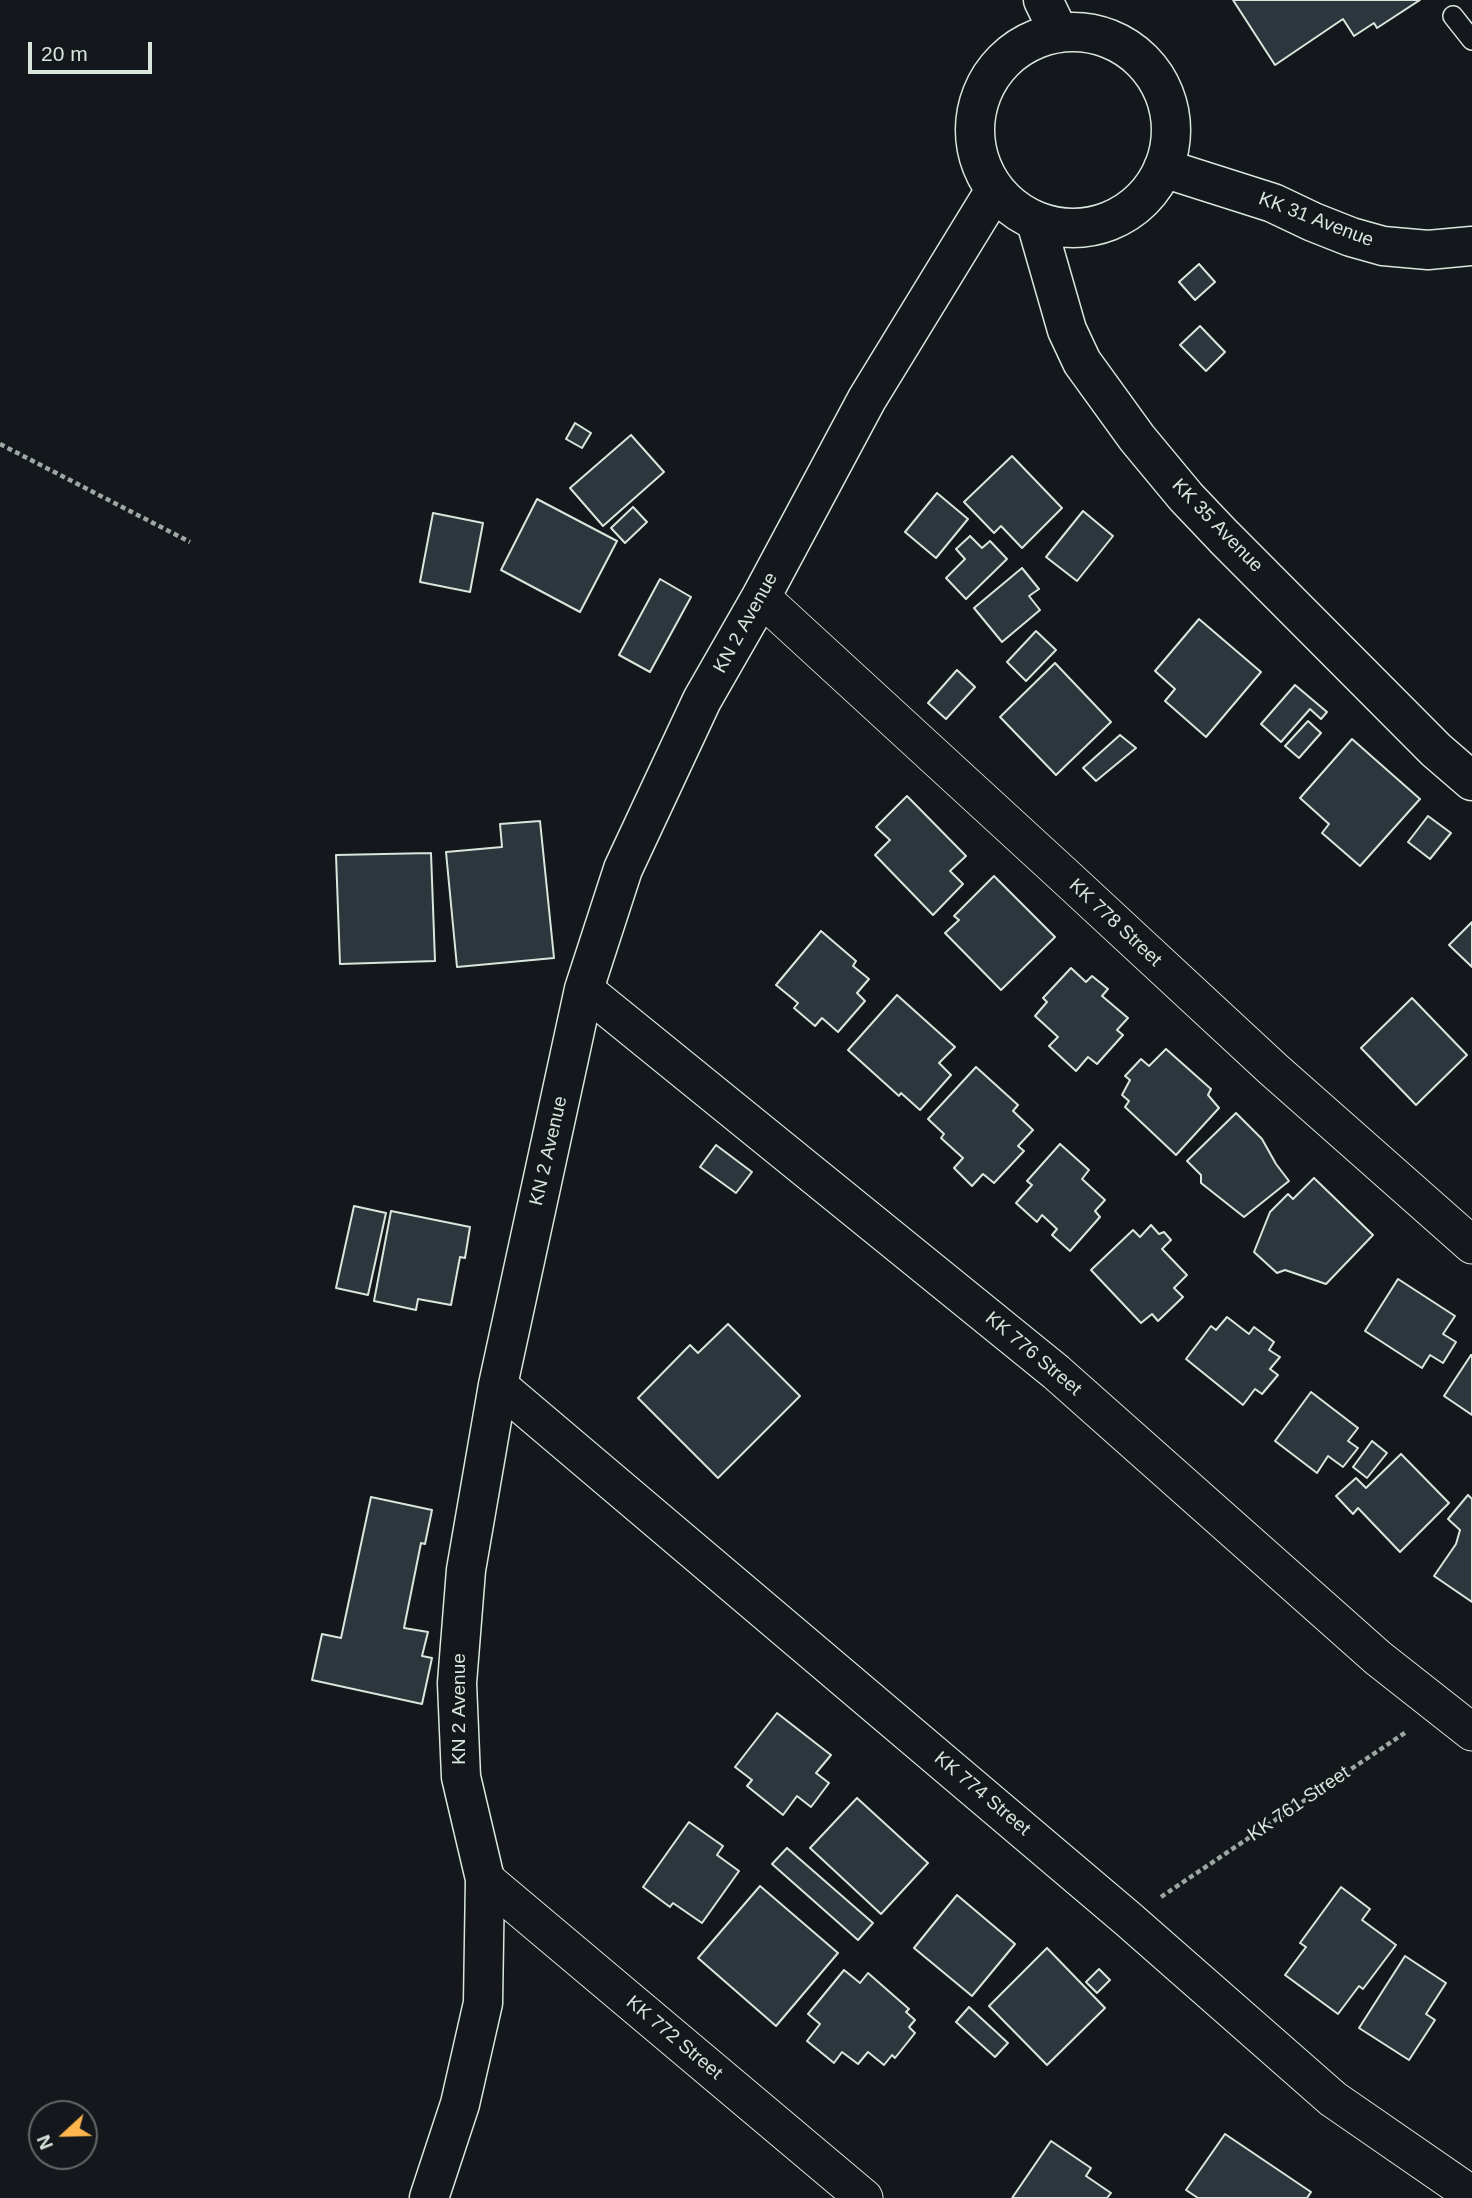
<!DOCTYPE html>
<style>
body{margin:0}
#map{position:relative;width:1472px;height:2198px;overflow:hidden;background:#14181c;font-family:Arial,sans-serif}
canvas{display:block}
.north{position:absolute;left:28px;top:2100px;width:70px;height:70px;box-sizing:border-box;background:#14181c;border:2px solid #626a69;border-radius:50%;rotate:248deg;font-size:19px;font-weight:700;line-height:28px;text-align:center;color:#d8e6dc}
.north::after{content:'';display:block;margin:auto;width:24px;height:32px;background:#ffb74d;clip-path:polygon(50% 0,100% 100%,50% 72%,0 100%)}
.scale{position:absolute;left:28px;top:42px;width:124px;height:32px;box-sizing:border-box;border:4px solid #d8e6dc;border-top:0;padding-left:9px;font-size:21px;line-height:24px;white-space:nowrap;color:#d8e6dc;-webkit-text-stroke:5px #14181c;paint-order:stroke}
</style>
<div id="map">
<canvas width="1472" height="2198"></canvas>
<div class="north">N</div>
<div class="scale">20 m</div>
</div>
<script>
const g = document.querySelector('canvas').getContext('2d');
g.lineJoin = 'round';
function fill(path, color) {
  g.fillStyle = color;
  g.fill(path, 'evenodd');
}
function poly(rows) {
  const path = new Path2D();
  for (const r of rows) {
    if (r.length === 3) {
      path.moveTo(r[0] + r[2], r[1]);
      path.arc(r[0], r[1], r[2], 0, 2 * Math.PI);
      continue;
    }
    path.moveTo(r[0], r[1]);
    for (let i = 2; i < r.length; i += 2) path.lineTo(r[i], r[i + 1]);
  }
  return path;
}
function strokePath(path, color, width, dash) {
  g.strokeStyle = color;
  g.lineWidth = width;
  g.lineCap = dash ? 'butt' : 'round';
  g.setLineDash(dash || []);
  g.stroke(path);
}
function write(font, color, halo, rows, align = 'center') {
  g.font = font + ' Arial,sans-serif';
  g.lineWidth = 5;
  g.setLineDash([]);
  g.textBaseline = 'middle';
  g.strokeStyle = halo;
  g.fillStyle = color;
  for (const [text, x, y, turn = 0] of rows) {
    g.save();
    g.translate(x, y);
    g.rotate((+turn || 0) * Math.PI / 180);
    g.textAlign = isNaN(turn) ? turn : align;
    if (halo) g.strokeText(text, 0, 0);
    g.fillText(text, 0, 0);
    g.restore();
  }
}
const building = poly([
 [1233,0,1420,0,1377,28,1374,23,1354,36,1343,19,1275,65,1233,0],
 [1199,264,1215,282,1195,300,1179,282,1199,264],
 [1200,326,1225,352,1206,371,1180,345,1200,326],
 [575,423,591,433,582,448,566,439,575,423],
 [631,435,664,472,603,526,570,488,631,435],
 [1012,456,1062,508,1022,548,1001,526,994,533,964,502,1012,456],
 [937,493,968,519,936,558,905,532,937,493],
 [537,499,617,541,580,612,501,570,537,499],
 [633,507,647,522,625,543,611,528,633,507],
 [1083,511,1113,536,1077,581,1046,557,1083,511],
 [433,513,483,523,470,592,420,582,433,513],
 [970,536,982,548,990,541,1007,559,966,599,946,578,965,559,956,549,970,536],
 [1022,568,1039,589,1029,596,1040,610,1002,642,974,608,1022,568],
 [660,579,691,597,650,672,619,655,660,579],
 [1199,619,1261,672,1206,737,1165,701,1175,689,1155,671,1199,619],
 [1036,631,1056,650,1026,681,1007,662,1036,631],
 [1055,663,1111,722,1056,775,1000,717,1055,663],
 [957,670,975,687,946,719,928,703,957,670],
 [1295,685,1327,712,1321,719,1310,709,1281,742,1261,724,1295,685],
 [1308,721,1321,733,1299,758,1285,746,1308,721],
 [1120,735,1136,748,1096,781,1083,768,1120,735],
 [1352,739,1420,799,1360,866,1322,833,1329,824,1300,798,1352,739],
 [907,796,966,856,950,871,963,884,933,915,875,855,890,840,876,827,907,796],
 [1428,816,1451,833,1430,859,1408,842,1428,816],
 [540,821,554,958,457,967,446,852,502,847,500,824,540,821],
 [431,853,435,961,340,964,336,855,431,853],
 [994,876,1055,937,1001,990,945,933,959,920,954,916,994,876],
 [1472,922,1472,967,1449,945,1472,922],
 [821,931,856,961,853,966,869,979,857,993,865,1001,838,1032,822,1018,815,1026,794,1008,798,1003,776,985,821,931],
 [1071,968,1086,982,1092,976,1108,989,1102,996,1128,1018,1117,1030,1123,1035,1097,1064,1088,1057,1076,1071,1049,1046,1058,1037,1035,1016,1047,1002,1043,998,1071,968],
 [897,995,955,1047,939,1063,951,1075,920,1110,901,1093,899,1096,848,1050,897,995],
 [1412,998,1467,1055,1416,1105,1361,1048,1412,998],
 [1166,1049,1211,1089,1208,1095,1219,1108,1176,1155,1125,1107,1129,1101,1122,1095,1130,1080,1125,1076,1141,1059,1149,1066,1166,1049],
 [976,1067,1018,1105,1013,1111,1033,1130,1018,1146,1024,1151,994,1183,983,1174,972,1186,954,1168,963,1158,941,1138,944,1134,928,1119,976,1067],
 [1236,1113,1262,1139,1276,1164,1289,1181,1244,1217,1201,1183,1201,1175,1187,1161,1236,1113],
 [1060,1144,1089,1170,1082,1179,1105,1200,1095,1211,1100,1217,1070,1251,1052,1235,1057,1229,1042,1215,1037,1222,1016,1203,1032,1185,1027,1181,1060,1144],
 [716,1145,752,1172,736,1193,700,1167,716,1145],
 [1314,1178,1373,1235,1326,1284,1285,1270,1277,1273,1254,1252,1270,1212,1288,1194,1293,1199,1314,1178],
 [354,1206,386,1213,368,1295,336,1288,354,1206],
 [391,1211,470,1227,465,1258,460,1257,451,1305,418,1299,416,1310,374,1301,391,1211],
 [1151,1225,1159,1234,1164,1232,1171,1240,1162,1249,1187,1275,1174,1288,1183,1297,1158,1321,1152,1314,1141,1323,1091,1270,1133,1230,1140,1237,1151,1225],
 [1398,1279,1455,1316,1443,1334,1456,1342,1443,1363,1430,1355,1422,1368,1365,1331,1398,1279],
 [1227,1317,1249,1334,1254,1327,1274,1342,1269,1350,1280,1357,1270,1369,1278,1375,1262,1394,1255,1389,1243,1405,1186,1359,1211,1326,1216,1330,1227,1317],
 [728,1324,800,1396,718,1478,638,1398,690,1345,698,1353,728,1324],
 [1471,1355,1472,1355,1472,1415,1444,1396,1471,1355],
 [1311,1392,1358,1428,1348,1441,1358,1448,1343,1467,1328,1456,1317,1473,1275,1441,1311,1392],
 [1372,1441,1387,1453,1367,1478,1353,1467,1372,1441],
 [1401,1454,1449,1503,1400,1552,1358,1508,1353,1514,1336,1496,1356,1478,1366,1488,1401,1454],
 [1468,1495,1472,1499,1472,1602,1434,1576,1456,1544,1460,1530,1448,1519,1468,1495],
 [371,1497,432,1510,425,1544,421,1543,404,1628,428,1632,422,1656,432,1658,422,1704,312,1680,322,1634,341,1638,371,1497],
 [777,1713,831,1755,816,1773,829,1783,811,1807,797,1796,783,1815,747,1786,752,1780,735,1767,777,1713],
 [857,1798,928,1863,881,1914,810,1848,857,1798],
 [689,1822,723,1846,717,1855,739,1871,702,1923,673,1903,670,1907,643,1887,689,1822],
 [787,1848,873,1923,858,1940,772,1864,787,1848],
 [760,1886,838,1953,776,2026,698,1958,760,1886],
 [1341,1887,1370,1909,1362,1920,1396,1945,1363,1989,1359,1986,1338,2014,1285,1975,1306,1947,1300,1943,1341,1887],
 [957,1895,1015,1944,972,1996,914,1948,957,1895],
 [1047,1948,1105,2008,1047,2065,989,2006,1047,1948],
 [1405,1956,1446,1983,1426,2014,1435,2020,1409,2060,1359,2028,1405,1956],
 [1099,1969,1110,1980,1097,1993,1086,1982,1099,1969],
 [844,1970,860,1983,868,1973,909,2009,906,2012,915,2020,909,2027,915,2033,895,2058,892,2055,884,2065,868,2052,858,2064,842,2052,834,2063,807,2041,820,2024,808,2014,844,1970],
 [969,2007,1008,2043,995,2057,956,2022,969,2007],
 [1225,2134,1311,2192,1307,2198,1198,2198,1186,2190,1225,2134],
 [1051,2141,1091,2168,1086,2176,1111,2193,1107,2198,1012,2198,1051,2141]
]);
const path = poly([
 [0,444,190,542],
 [1161,1897,1406,1732]
]);
const lane = poly([
 [1453,16,1472,40]
]);
const street = poly([
 [761,597,1067,878,1273,1069,1472,1245],
 [584,989,1056,1372,1378,1658,1472,1732],
 [498,1385,1128,1919,1333,2099,1472,2195],
 [485,1879,864,2198]
]);
const secondary = poly([
 [1043,0,1059,33],
 [1073,130,98],
 [1163,168,1273,203,1313,222,1351,237,1383,246,1428,250,1472,246],
 [1036,222,1067,330,1082,362,1137,438,1186,497,1224,537,1436,750,1472,781],
 [429,2198,460,2104,483,2003,485,1879,461,1777,457,1683,466,1570,498,1385,584,989,623,869,702,700,761,597,867,399,995,190]
]);
const streetNames = [
 ["KK 31 Avenue",1316,220,21],
 ["KK 35 Avenue",1217,526,46],
 ["KN 2 Avenue",746,623,-61],
 ["KK 778 Street",1115,923,43],
 ["KN 2 Avenue",549,1151,-77],
 ["KK 776 Street",1033,1354,40],
 ["KN 2 Avenue",460,1709,-90],
 ["KK 774 Street",982,1794,40],
 ["KK 761 Street",1299,1804,-34],
 ["KK 772 Street",674,2038,40]
];
fill(building, '#2c363c');
strokePath(building, '#d8e6dc', 2);
strokePath(lane, '#d8e6dc', 22);
strokePath(street, '#d8e6dc', 39);
strokePath(secondary, '#d8e6dc', 41);
strokePath(path, '#9da8a2', 4.5, [5, 3.5]);
strokePath(lane, '#14181c', 19);
strokePath(street, '#14181c', 37);
strokePath(secondary, '#14181c', 38);
write('19px', '#d8e6dc', '#14181c', streetNames);
</script>
